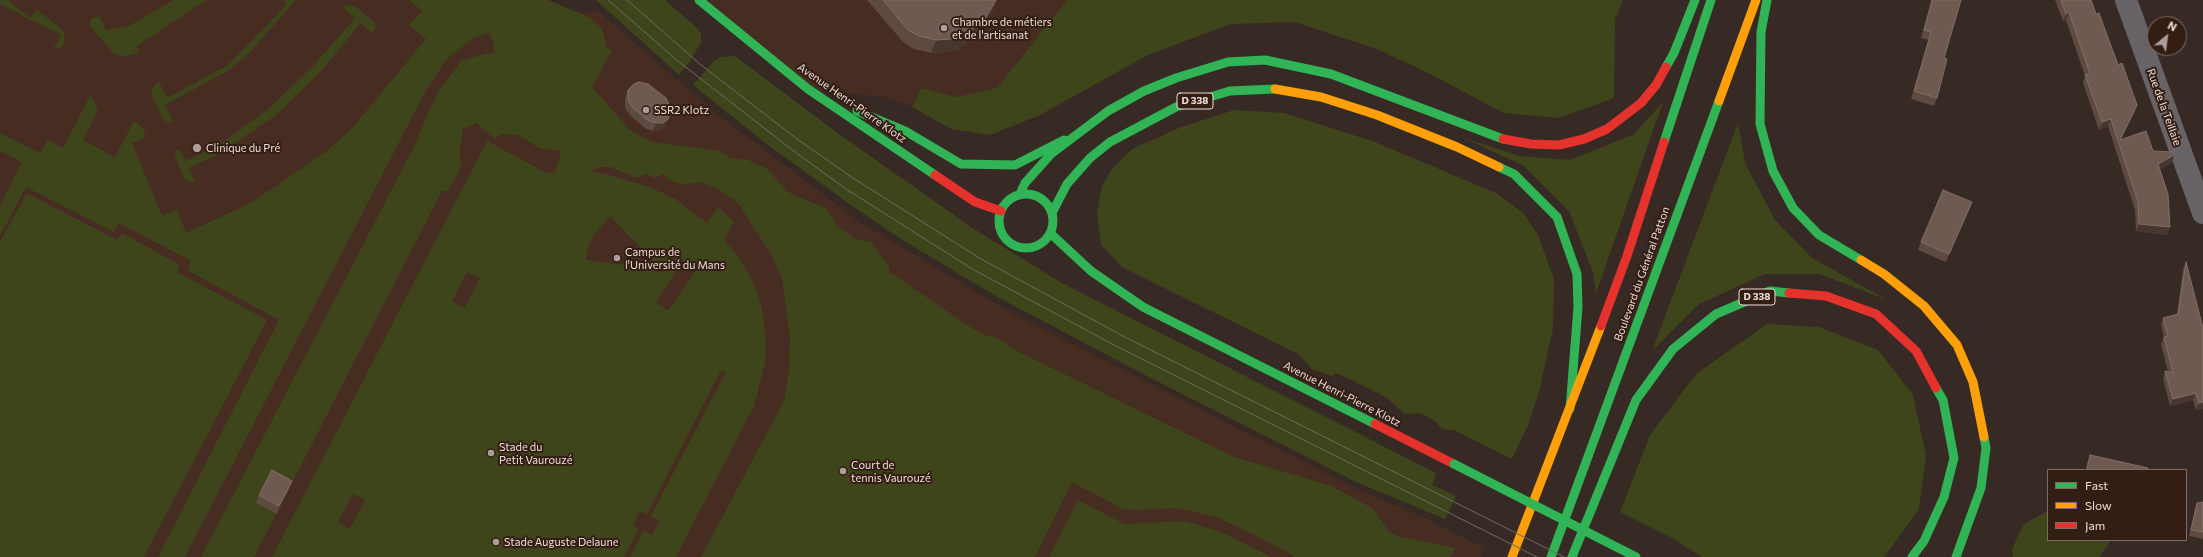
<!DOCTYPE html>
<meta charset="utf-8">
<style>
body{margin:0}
#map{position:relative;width:2203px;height:557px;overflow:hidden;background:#372a25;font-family:Commissioner,sans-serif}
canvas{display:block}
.legend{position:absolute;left:2047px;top:469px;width:140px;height:72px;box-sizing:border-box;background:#341e14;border:1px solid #7e6a62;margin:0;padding:5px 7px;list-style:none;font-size:12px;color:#edddd7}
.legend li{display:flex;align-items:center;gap:8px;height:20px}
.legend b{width:20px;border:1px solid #7e6a62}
.north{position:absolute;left:2147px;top:16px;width:40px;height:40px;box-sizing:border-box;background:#341e14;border:1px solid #7e6a62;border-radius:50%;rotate:29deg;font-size:11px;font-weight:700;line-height:16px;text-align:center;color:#edddd7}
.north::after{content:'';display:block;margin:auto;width:14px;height:18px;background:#ad9e99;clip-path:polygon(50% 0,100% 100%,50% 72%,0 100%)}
</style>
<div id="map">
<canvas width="2203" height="557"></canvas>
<ul class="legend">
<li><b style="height:5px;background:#30b455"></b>Fast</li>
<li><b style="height:5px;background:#ff9f0a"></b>Slow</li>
<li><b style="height:5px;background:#e5322d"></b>Jam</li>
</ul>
<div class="north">N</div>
</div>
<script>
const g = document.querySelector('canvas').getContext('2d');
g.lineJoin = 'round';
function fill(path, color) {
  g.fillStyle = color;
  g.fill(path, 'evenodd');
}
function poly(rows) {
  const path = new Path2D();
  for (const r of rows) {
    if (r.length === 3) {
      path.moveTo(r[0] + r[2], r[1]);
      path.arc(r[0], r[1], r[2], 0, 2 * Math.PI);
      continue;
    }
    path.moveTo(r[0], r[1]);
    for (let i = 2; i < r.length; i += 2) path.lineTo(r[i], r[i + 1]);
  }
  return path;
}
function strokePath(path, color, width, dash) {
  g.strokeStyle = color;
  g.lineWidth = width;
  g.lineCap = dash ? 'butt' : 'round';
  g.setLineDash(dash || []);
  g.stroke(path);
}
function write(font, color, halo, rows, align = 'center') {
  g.font = font + ' Commissioner,sans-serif';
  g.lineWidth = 4;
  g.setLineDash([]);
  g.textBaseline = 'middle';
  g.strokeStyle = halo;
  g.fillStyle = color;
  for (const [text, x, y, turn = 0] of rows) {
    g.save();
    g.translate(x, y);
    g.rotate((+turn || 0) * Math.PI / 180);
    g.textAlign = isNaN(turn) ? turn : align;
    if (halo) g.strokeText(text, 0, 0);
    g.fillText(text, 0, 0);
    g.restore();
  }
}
const built = poly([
 [0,0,532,0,548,16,598,11,718,115,861,223,1006,310,1356,489,1427,519,1484,548,1480,557,0,557],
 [699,0,1067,0,997,88,956,97,921,88,912,107,885,97,808,89]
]);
const green = poly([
 [0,0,8,0,30,18,37,10,64,31,65,43,61,48,54,48,61,35,0,4],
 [173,0,206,0,137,46,140,52,126,56,115,55,90,26,91,19,95,17,100,17,106,30,129,26],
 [283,0,296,0,253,49,231,69,165,105,173,121,169,123,164,120,152,96,152,91,156,83,159,82,167,98,228,65,287,4],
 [410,0,548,0,589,17,602,29,607,48,612,50,592,87,629,129,635,133,652,142,721,151,730,158,748,160,766,168,788,192,827,209,837,226,855,239,871,242,889,266,890,272,973,329,989,337,994,336,1019,352,1234,457,1329,485,1372,508,1389,531,1397,536,1455,548,1450,557,1295,557,1263,539,1216,517,1176,508,1135,510,1123,509,1072,482,1035,557,701,557,784,401,789,370,790,337,782,278,769,251,738,203,718,189,699,182,684,185,673,182,664,174,654,178,646,174,636,178,611,167,599,167,592,172,606,174,652,188,675,199,707,223,718,207,734,222,724,240,738,256,749,274,757,292,763,314,766,340,765,363,754,406,676,557,630,557,643,531,652,535,659,521,651,516,726,372,721,370,647,514,640,511,633,525,639,529,624,557,272,557,487,141,547,173,557,172,555,169,560,159,560,151,539,148,518,135,501,134,495,139,477,123,463,129,460,149,461,167,454,181,447,191,442,191,254,557,201,557,417,141,424,121,439,91,462,60,494,52,494,44,489,33,471,39,446,60,426,90,185,557,158,557,279,320,187,270,191,261,119,223,114,232,26,187,0,236,0,206,22,162,0,151,0,133,40,153,47,140,63,148,90,96,94,100,98,110,83,140,115,157,134,121,137,123,143,129,146,137,132,143,162,216,177,210,186,233,251,203,328,150,354,126,426,39,409,25,422,11],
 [610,216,657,265,664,266,663,272,658,273,655,269,586,260,588,248,593,236],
 [683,261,696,270,668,311,656,302],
 [467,272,480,278,465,308,452,301],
 [353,494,365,500,350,529,338,522],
 [596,0,665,0,697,28,701,34,701,42,689,63,679,75],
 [1067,0,1623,0,1615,19,1614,98,1559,118,1504,113,1428,73,1377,49,1295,22,1230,24,1148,55,1040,115,990,135,951,129,912,107,921,88,956,97,997,88],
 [348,5,355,6,375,23,376,28,372,33,361,23,321,71,276,115,221,153,189,168,195,182,189,182,184,178,175,157,176,151,179,149,186,161,216,147,271,107,314,65,355,18,343,8],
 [735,56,839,134,971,227,1060,282,1436,473,1432,485,1456,496,1445,519,1354,481,1147,376,994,295,898,237,848,203,768,145,693,85,714,61,722,57],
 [1663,102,1596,293,1593,272,1569,211,1524,166,1464,138,1519,156,1570,160,1634,134],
 [1234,110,1284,113,1375,142,1498,194,1524,214,1538,235,1554,279,1553,328,1539,392,1528,425,1512,459,1454,430,1442,429,1435,421,1420,413,1405,414,1386,397,1337,373,1331,376,1312,369,1298,354,1122,267,1101,245,1097,214,1102,186,1112,169,1132,149,1179,128],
 [1738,123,1745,163,1775,220,1812,258,1887,300,1820,274,1765,274,1699,304,1652,351],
 [27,193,117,240,122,233,180,265,177,272,267,320,144,557,0,557,0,242],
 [1767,324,1819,327,1878,350,1913,395,1926,456,1919,509,1884,557,1702,557,1672,538,1620,512,1650,435,1696,374],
 [1078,500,1124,524,1184,521,1219,531,1271,557,1049,557],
 [2046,512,2048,512,2048,540,2111,540,2099,557,2013,557,2012,549,2024,524]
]);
const street = poly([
 [2126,0,2203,213]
]);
const fast = poly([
 [699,0,808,89,935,175],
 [1767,0,1761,32,1760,124,1773,171,1793,208,1819,235,1861,260],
 [1666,67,1674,53,1695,0],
 [857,111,907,132,961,164,1015,165,1064,140],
 [1664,142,1711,0],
 [1499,167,1514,174,1557,217,1577,274,1578,307,1570,409],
 [1026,221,27],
 [1020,194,1025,183,1051,154,1108,111,1144,91,1176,78,1228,62,1265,60,1331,74,1503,139],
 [1052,213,1067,184,1090,158,1110,142,1176,107,1230,91,1275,89],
 [1050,233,1091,271,1143,307,1375,424],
 [1551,557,1719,101],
 [1572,557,1636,400,1673,349,1716,314,1770,291,1789,293],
 [1912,557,1924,541,1944,497,1954,458,1943,400,1936,388],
 [1956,557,1981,488,1986,448,1984,437]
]);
const slow = poly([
 [1275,89,1321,97,1377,115,1457,147,1499,167],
 [1719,101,1756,0],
 [1861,260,1884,274,1924,306,1957,345,1973,382,1984,437],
 [1512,557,1601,326]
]);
const jam = poly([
 [1503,139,1531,144,1559,145,1584,139,1607,129,1641,103,1656,85,1666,67],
 [935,175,975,202,1001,211],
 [1789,293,1826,296,1876,314,1916,351,1936,388],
 [1601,326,1627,256,1664,142],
 [1375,424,1454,464]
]);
const tram = poly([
 [608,0,678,61,791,149,846,189,974,270,1116,346,1537,557],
 [627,0,701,65,797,139,853,178,981,259,1121,335,1564,557]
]);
const fastBridge = poly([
 [1454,464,1636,557]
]);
const wall = poly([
 [867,0,997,0,993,10,978,35,958,49,946,52,931,53,914,49,904,43],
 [1932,0,1961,0,1944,58,1937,98,1934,106,1911,99,1929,40,1921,38],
 [2055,0,2091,0,2096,14,2137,105,2134,113,2121,139,2153,151,2174,155,2172,163,2159,169,2167,235,2136,231,2135,210,2108,126,2099,130,2083,83,2085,76,2066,20,2063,21],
 [628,90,668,119,665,127,660,130,653,131,646,129,630,115,625,108,625,98],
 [1972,202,1946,262,1918,250,1921,242],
 [2186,262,2203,409,2196,410,2193,400,2170,406,2163,378,2165,371,2168,372,2161,344,2164,337,2161,325,2163,318,2177,315,2183,269],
 [2090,455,2148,470,2086,470,2087,463],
 [292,481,290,488,277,514,256,503,259,495],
 [2203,502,2203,539,2189,536,2195,509,2197,503]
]);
const shadedWall = poly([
 [996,0,997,0,993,10,978,35,958,49,946,52,931,53,936,40],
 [2069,12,2066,20,2063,21,2066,14],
 [2137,105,2134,113,2119,143,2120,140],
 [668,119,665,127,660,130,653,131,656,123],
 [2111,119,2108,126,2099,130,2102,122],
 [2174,155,2172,163,2155,172,2158,164],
 [1972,202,1969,210,1946,262,1949,254],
 [2139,224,2170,227,2167,235,2136,231],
 [2196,393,2193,400,2170,406,2173,399],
 [2203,402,2203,409,2196,410,2199,403],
 [292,481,290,488,277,514,279,506]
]);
const building = poly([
 [883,0,996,0,983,22,963,35,951,39,936,40,919,36,908,30,883,0],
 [1932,0,1961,0,1944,58,1947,59,1937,98,1914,91,1931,32,1924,30,1932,0],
 [2061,0,2091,0,2096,14,2099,13,2118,65,2122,63,2137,105,2120,140,2146,131,2153,151,2173,152,2174,155,2158,164,2168,194,2170,227,2139,224,2138,202,2111,119,2102,122,2085,75,2090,74,2069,12,2066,14,2061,0],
 [639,82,648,84,666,98,671,109,668,119,663,123,656,123,649,121,632,107,628,100,628,90,634,84,639,82],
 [1943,190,1972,202,1949,254,1921,242,1943,190],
 [2186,262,2203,328,2203,402,2199,403,2196,393,2173,399,2165,371,2173,373,2164,337,2168,336,2163,318,2178,314,2186,262],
 [2090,455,2148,468,2148,470,2087,470,2090,455],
 [272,470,292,481,279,506,259,495,272,470],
 [2203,502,2203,532,2191,530,2197,503,2203,502]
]);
const markers = [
 [944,28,4,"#ad9e99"],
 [646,110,4,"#ad9e99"],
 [197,148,5,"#ad9e99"],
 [617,258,4,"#ad9e99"],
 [491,453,4,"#ad9e99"],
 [843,471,4,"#ad9e99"],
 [496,542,4,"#ad9e99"]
];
const shields = [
 [1195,101,36],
 [1757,297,36]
];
const shieldNames = [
 ["D 338",1195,101],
 ["D 338",1757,297]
];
const poiNames = [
 ["Chambre de métiers",952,22],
 ["et de l'artisanat",952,35],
 ["SSR2 Klotz",654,110],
 ["Clinique du Pré",206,148],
 ["Campus de",625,252],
 ["l'Université du Mans",625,265],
 ["Stade du",499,447],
 ["Petit Vaurouzé",499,460],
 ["Court de",851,465],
 ["tennis Vaurouzé",851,478],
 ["Stade Auguste Delaune",504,542]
];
const streetNames = [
 ["Avenue Henri-Pierre Klotz",852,103,35],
 ["Rue de la Teillaie",2164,107,70],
 ["Boulevard du Général Patton",1642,274,-70],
 ["Avenue Henri-Pierre Klotz",1342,394,27]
];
fill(built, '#472c21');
fill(green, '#3f451b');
strokePath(street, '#676366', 22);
strokePath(fast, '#30b455', 9);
strokePath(slow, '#ff9f0a', 9);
strokePath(jam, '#e5322d', 9);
strokePath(tram, '#6f6967', 1);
strokePath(fastBridge, '#30b455', 9);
fill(wall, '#5f4a41');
fill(shadedWall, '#48372f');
fill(building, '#6e5a51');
strokePath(building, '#826e66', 1);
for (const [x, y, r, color] of markers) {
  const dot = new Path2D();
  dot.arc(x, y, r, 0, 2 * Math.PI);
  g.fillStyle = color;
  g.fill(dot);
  strokePath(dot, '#341e14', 1.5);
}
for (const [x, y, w] of shields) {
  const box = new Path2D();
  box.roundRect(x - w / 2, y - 8, w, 16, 3);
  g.fillStyle = '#341e14';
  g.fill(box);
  strokePath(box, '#edddd7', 1);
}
write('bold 10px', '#edddd7', null, shieldNames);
write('11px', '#edddd7', '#341e14', poiNames, 'left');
write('11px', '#edddd7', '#341e14', streetNames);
</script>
